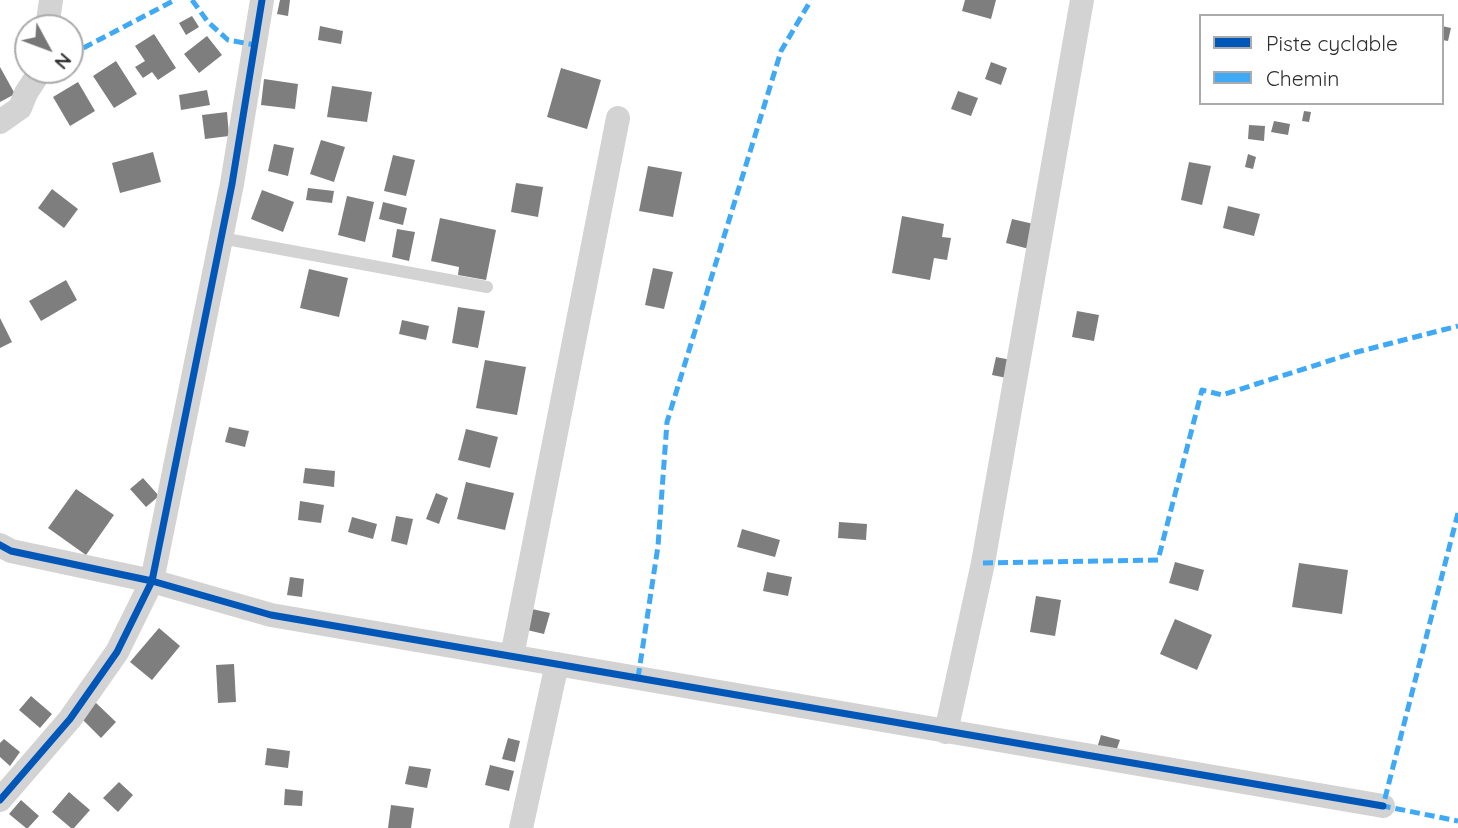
<!DOCTYPE html>
<style>
body{margin:0}
#map{position:relative;width:1458px;height:828px;overflow:hidden;background:#fff;font-family:Quicksand,sans-serif}
canvas{display:block}
.legend{position:absolute;left:1199px;top:14px;width:245px;height:91px;box-sizing:border-box;background:#fff;border:2px solid #ababab;margin:0;padding:9px 12px;list-style:none;font-size:21px;color:#2e2e2e}
.legend li{display:flex;align-items:center;gap:14px;height:35px}
.legend b{width:35px;border:2px solid #ababab}
.north{position:absolute;left:14px;top:14px;width:70px;height:70px;box-sizing:border-box;background:#fff;border:2px solid #ababab;border-radius:50%;rotate:131deg;font-size:19px;font-weight:700;line-height:28px;text-align:center;color:#2e2e2e}
.north::after{content:'';display:block;margin:auto;width:24px;height:32px;background:#777;clip-path:polygon(50% 0,100% 100%,50% 72%,0 100%)}
</style>
<div id="map">
<canvas width="1458" height="828"></canvas>
<ul class="legend">
<li><b style="height:9px;background:#0057b8"></b>Piste cyclable</li>
<li><b style="height:9px;background:#3fa9f5"></b>Chemin</li>
</ul>
<div class="north">N</div>
</div>
<script>
const g = document.querySelector('canvas').getContext('2d');
g.lineJoin = 'round';
function fill(path, color) {
  g.fillStyle = color;
  g.fill(path, 'evenodd');
}
function poly(rows) {
  const path = new Path2D();
  for (const r of rows) {
    path.moveTo(r[0], r[1]);
    for (let i = 2; i < r.length; i += 2) path.lineTo(r[i], r[i + 1]);
  }
  return path;
}
function strokePath(path, color, width, dash) {
  g.strokeStyle = color;
  g.lineWidth = width;
  g.lineCap = dash ? 'butt' : 'round';
  g.setLineDash(dash || []);
  g.stroke(path);
}
const building = poly([
 [280,0,290,0,288,16,277,14],
 [965,0,996,0,991,19,962,11],
 [192,16,199,27,186,35,179,23],
 [320,26,343,31,341,44,318,40],
 [1442,26,1451,28,1448,41,1442,40],
 [154,34,176,68,158,80,152,72,143,78,135,67,145,61,135,46],
 [207,36,222,55,199,73,184,54],
 [116,61,137,94,114,108,93,76],
 [991,62,1007,68,1001,85,985,79],
 [0,67,15,94,0,102],
 [561,68,601,80,587,129,547,117],
 [264,79,298,84,295,109,261,105],
 [78,82,95,111,70,126,53,97],
 [332,86,372,92,367,122,327,117],
 [207,90,210,105,181,110,179,95],
 [958,91,978,98,971,116,951,109],
 [1304,111,1311,112,1309,122,1302,121],
 [227,112,229,136,205,139,202,115],
 [1274,121,1290,124,1288,135,1271,132],
 [1249,125,1265,126,1264,141,1248,139],
 [321,140,345,147,334,182,310,174],
 [274,144,294,148,288,176,268,171],
 [153,152,161,182,120,193,112,163],
 [1248,154,1256,157,1253,169,1245,167],
 [393,155,415,160,406,196,384,191],
 [1189,162,1211,166,1202,205,1181,200],
 [648,166,682,172,673,217,639,211],
 [516,183,543,187,538,217,511,212],
 [308,188,334,191,332,203,306,200],
 [52,189,78,209,64,228,38,208],
 [262,190,294,202,283,232,251,219],
 [347,196,374,202,365,242,338,235],
 [383,202,407,208,403,225,379,219],
 [1228,206,1260,214,1254,236,1223,228],
 [902,216,944,224,942,237,951,238,947,260,934,258,930,280,892,273],
 [440,218,496,230,486,280,458,275,459,267,431,261],
 [1012,219,1038,225,1033,250,1006,243],
 [397,229,415,232,409,261,392,257],
 [653,268,673,272,664,309,645,305],
 [309,269,348,278,339,317,300,308],
 [66,280,77,300,41,321,29,301],
 [458,307,485,311,478,348,452,343],
 [1077,311,1099,315,1094,341,1072,337],
 [0,318,12,342,0,348],
 [402,320,429,326,426,340,399,334],
 [996,357,1011,360,1007,378,992,375],
 [485,360,526,367,517,415,476,408],
 [229,427,249,431,245,447,225,442],
 [466,429,498,437,490,468,458,460],
 [305,468,335,471,334,487,303,483],
 [143,478,159,496,146,507,130,489],
 [466,482,514,493,505,530,457,519],
 [76,489,114,515,86,555,48,528],
 [436,493,448,498,439,524,426,519],
 [300,501,324,505,321,523,298,520],
 [396,516,413,519,407,545,391,541],
 [352,517,377,524,373,539,348,532],
 [839,522,867,524,866,540,838,538],
 [742,529,780,540,775,557,737,547],
 [1175,562,1204,570,1198,591,1169,583],
 [1299,563,1348,570,1342,614,1292,607],
 [767,572,792,577,788,596,763,591],
 [290,577,304,579,302,597,287,595],
 [1036,596,1061,600,1055,636,1030,632],
 [532,609,550,613,544,634,527,630],
 [1175,619,1212,635,1197,670,1160,654],
 [159,628,180,646,152,680,130,662],
 [234,664,236,702,218,703,216,665],
 [31,696,52,714,40,728,19,710],
 [95,702,116,722,101,738,81,718],
 [1101,735,1120,740,1115,754,1097,748],
 [508,738,520,741,515,762,502,759],
 [4,739,20,752,10,766,0,757,0,743],
 [267,748,290,751,288,768,265,765],
 [490,765,514,771,509,791,485,785],
 [409,766,431,769,427,788,405,784],
 [119,782,133,795,118,812,103,798],
 [285,789,303,791,302,806,284,805],
 [69,792,90,810,74,828,71,828,52,812],
 [21,800,39,816,28,828,26,828,9,814],
 [391,805,414,808,411,828,388,828]
]);
const lane = poly([
 [221,238,487,287]
]);
const street = poly([
 [47,28,51,0],
 [0,122,20,108,26,93,41,70],
 [0,545,11,551,152,581,271,615,1383,806],
 [512,656,618,118],
 [946,732,983,563,1082,0],
 [0,800,70,719,117,652,152,581,232,184,262,0],
 [521,828,557,664]
]);
const quiet = poly([
 [192,0,208,22,228,40,255,45],
 [70,55,175,0],
 [1458,513,1383,806,1458,821],
 [983,563,1158,560,1202,390,1222,395,1357,352,1458,326],
 [638,678,658,546,667,422,781,51,811,0]
]);
const cycleway = poly([
 [0,545,11,551,152,581,271,615,1383,806],
 [0,800,70,719,117,652,152,581,232,184,262,0]
]);
fill(building, '#7e7e7e');
strokePath(lane, '#d3d3d3', 12);
strokePath(street, '#d3d3d3', 24);
strokePath(quiet, '#3fa9f5', 5, [10, 5]);
strokePath(cycleway, '#0057b8', 7);
</script>
